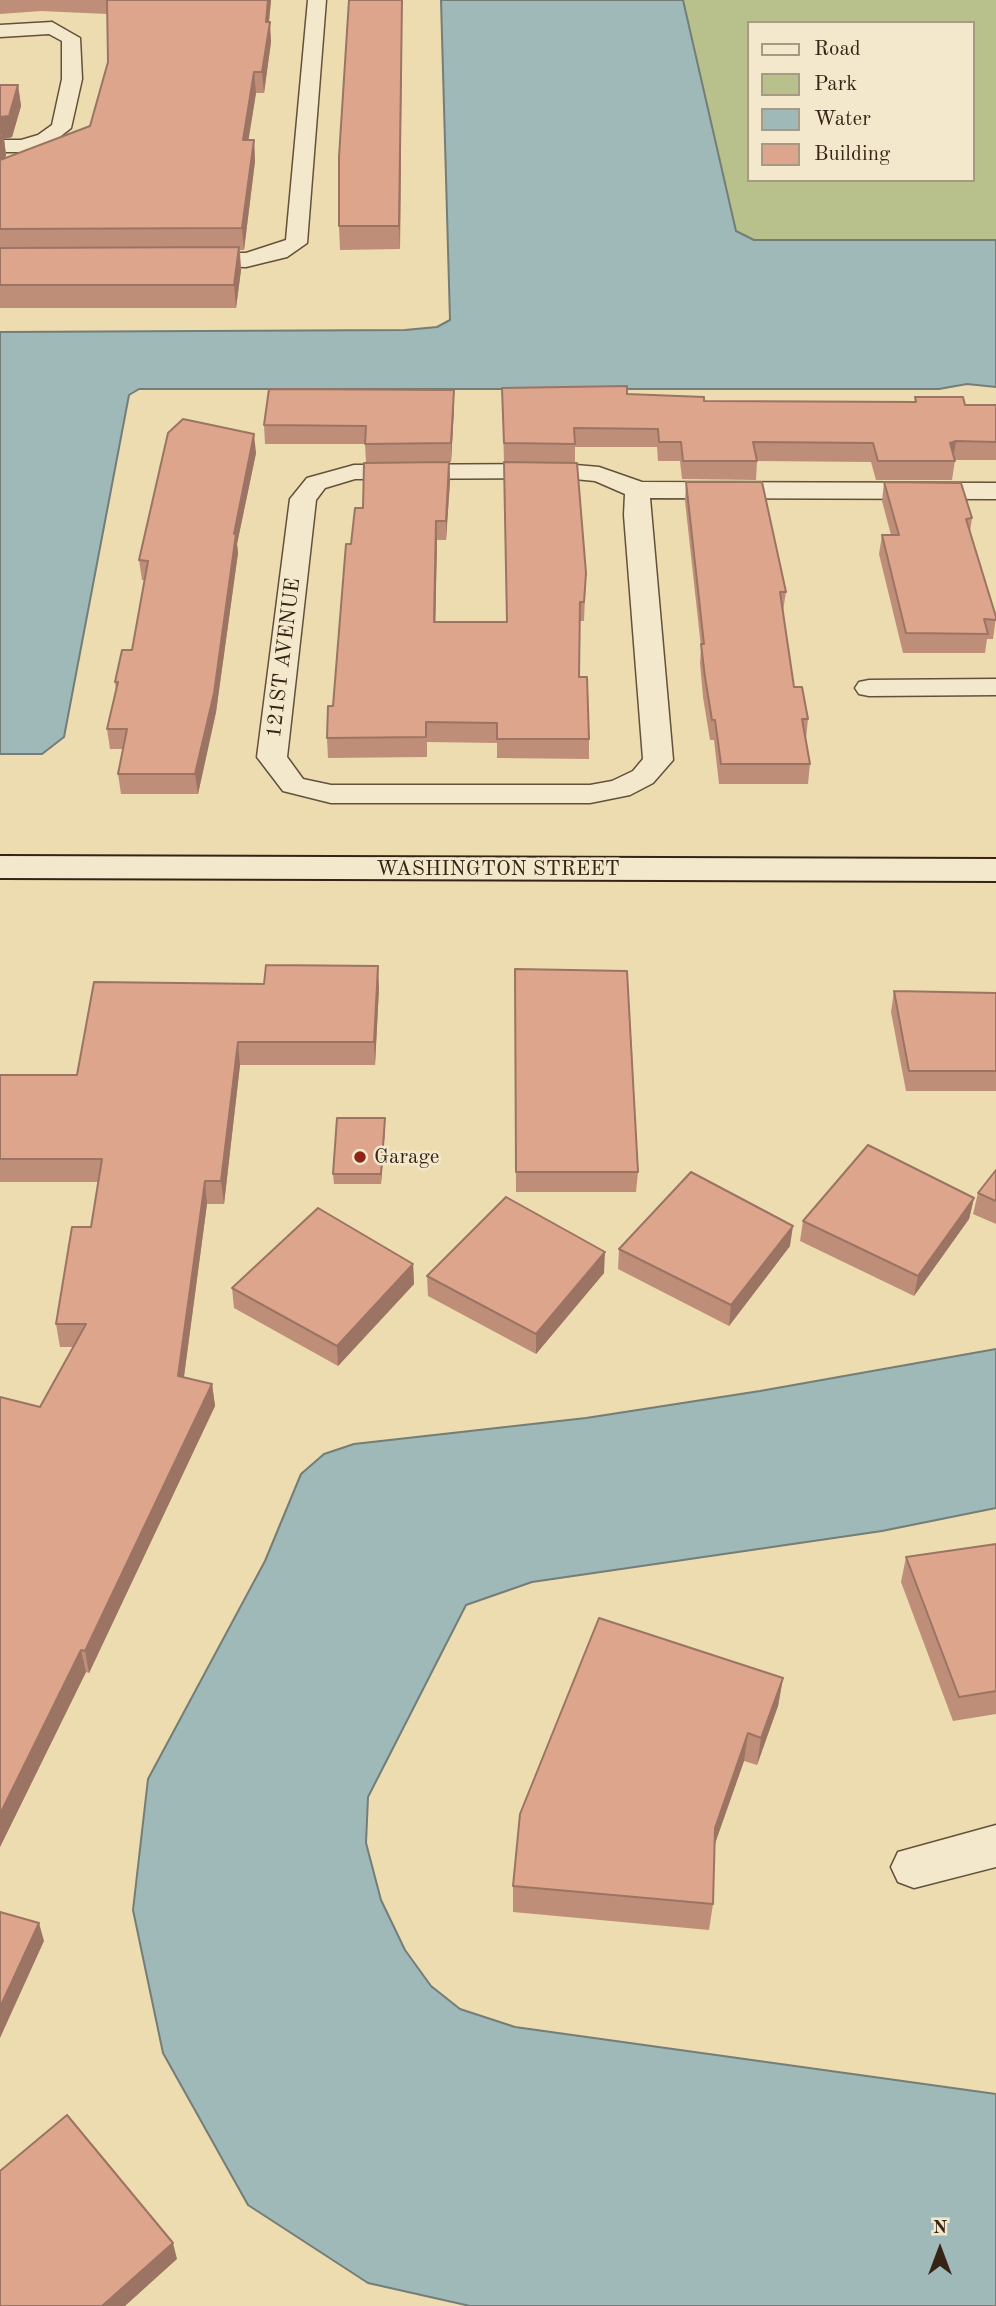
<!DOCTYPE html>
<style>
body{margin:0}
#map{position:relative;width:996px;height:2306px;overflow:hidden;background:#ecdcaf;font-family:"Old Standard TT",serif}
canvas{display:block}
.legend{position:absolute;left:747px;top:21px;width:228px;height:161px;box-sizing:border-box;background:#f3e8cb;border:2px solid #a79983;margin:0;padding:9px 12px;list-style:none;font-size:21px;color:#352316}
.legend li{display:flex;align-items:center;gap:14px;height:35px}
.legend b{width:35px;border:2px solid #a79983}
.north{position:absolute;left:905px;top:2215px;width:70px;height:70px;-webkit-text-stroke:5px #f3e8cb;paint-order:stroke;rotate:0deg;font-size:19px;font-weight:700;line-height:28px;text-align:center;color:#352316}
.north::after{content:'';display:block;margin:auto;width:24px;height:32px;background:#352316;clip-path:polygon(50% 0,100% 100%,50% 72%,0 100%)}
</style>
<div id="map">
<canvas width="996" height="2306"></canvas>
<ul class="legend">
<li><b style="height:9px;background:#f3e8cb"></b>Road</li>
<li><b style="height:19px;background:#b8c08b"></b>Park</li>
<li><b style="height:19px;background:#9eb9b7"></b>Water</li>
<li><b style="height:19px;background:#dea58d"></b>Building</li>
</ul>
<div class="north">N</div>
</div>
<script>
const g = document.querySelector('canvas').getContext('2d');
g.lineJoin = 'round';
function fill(path, color) {
  g.fillStyle = color;
  g.fill(path, 'evenodd');
}
function poly(rows) {
  const path = new Path2D();
  for (const r of rows) {
    path.moveTo(r[0], r[1]);
    for (let i = 2; i < r.length; i += 2) path.lineTo(r[i], r[i + 1]);
  }
  return path;
}
function strokePath(path, color, width, dash) {
  g.strokeStyle = color;
  g.lineWidth = width;
  g.lineCap = dash ? 'butt' : 'round';
  g.setLineDash(dash || []);
  g.stroke(path);
}
function write(font, color, halo, rows, align = 'center') {
  g.font = font + ' "Old Standard TT",serif';
  g.lineWidth = 5;
  g.setLineDash([]);
  g.textBaseline = 'middle';
  g.strokeStyle = halo;
  g.fillStyle = color;
  for (const [text, x, y, turn = 0] of rows) {
    g.save();
    g.translate(x, y);
    g.rotate((+turn || 0) * Math.PI / 180);
    g.textAlign = isNaN(turn) ? turn : align;
    if (halo) g.strokeText(text, 0, 0);
    g.fillText(text, 0, 0);
    g.restore();
  }
}
const green = poly([
 [683,0,996,0,996,240,754,240,735,231],
 [749,23,973,23,973,180,749,180]
]);
const water = poly([
 [441,0,683,0,736,231,754,240,996,240,996,387,967,384,939,389,139,389,129,395,64,737,42,754,0,754,0,332,405,330,437,327,450,320,441,0],
 [996,1349,996,1508,882,1531,532,1582,466,1605,368,1797,366,1843,381,1900,405,1950,431,1986,460,2009,515,2027,996,2094,996,2306,470,2306,368,2283,248,2205,163,2053,133,1910,148,1779,265,1561,301,1474,324,1454,354,1444,586,1418,760,1391,996,1349]
]);
const street = poly([
 [308,0,326,0,307,243,287,257,246,267,185,265,182,260,193,253,246,253,286,240,308,0],
 [52,22,80,38,82,79,71,128,52,143,23,152,0,152,0,140,21,140,38,135,52,125,62,79,62,41,49,34,0,37,0,25,52,22],
 [564,464,599,467,642,482,996,483,996,499,650,498,673,760,653,783,630,795,590,803,331,803,283,791,257,757,290,499,307,478,354,465,564,464],
 [564,478,595,481,625,494,624,515,643,759,633,771,612,781,590,785,331,785,303,779,287,757,316,500,325,488,355,479,564,478],
 [996,679,996,695,869,696,859,694,855,688,859,682,869,680,996,679],
 [996,1825,996,1867,914,1888,898,1882,891,1867,898,1852,996,1825]
]);
const secondary = poly([
 [0,856,996,859,996,881,0,878,0,856]
]);
const wall = poly([
 [0,0,271,0,269,22,271,42,264,93,256,93,248,140,254,140,255,161,244,250,240,250,241,270,236,308,0,308,0,85,18,85,21,106,12,137,4,139,6,155,5,158,90,126,108,62,107,14,41,11,0,14],
 [402,0,400,249,340,250,339,226],
 [502,388,627,394,704,401,915,402,915,397,965,405,996,405,996,460,955,460,952,480,876,480,871,462,757,461,756,480,682,479,680,461,658,461,657,447,575,447,575,462,504,462],
 [454,390,454,408,451,462,366,462,365,444,265,444,264,425],
 [256,453,237,544,238,553,216,712,198,794,121,794,118,774,123,749,110,749,107,729,116,691,115,682,132,650,145,580,142,580,139,560],
 [449,462,450,481,446,540,437,540,435,622,507,622,586,573,584,621,580,621,579,677,589,739,589,759,497,758,497,743,427,742,427,757,328,758,327,738,333,706,351,544],
 [686,482,786,592,783,611,794,687,808,719,806,739,810,764,808,784,719,784,714,740,710,740,703,697,700,663,701,647,685,501],
 [884,482,972,518,970,532,996,617,993,639,987,639,985,653,903,653,879,554,882,535,891,535,882,501],
 [515,969,638,1172,636,1192,516,1192],
 [379,988,375,1065,240,1065,224,1204,207,1204,184,1377,212,1384,215,1406,89,1673,86,1672,0,1847,40,1407,74,1347,60,1347,56,1324,91,1227,98,1182,0,1182,0,1075,77,1075],
 [894,991,996,993,996,1091,906,1091,891,1012],
 [385,1128,381,1184,334,1184,333,1174],
 [996,1170,996,1224,973,1214,978,1193],
 [974,1198,969,1219,914,1296,800,1241,803,1221],
 [790,1246,729,1326,618,1269,619,1249],
 [413,1264,414,1284,338,1366,234,1308,232,1288],
 [604,1273,536,1354,428,1296,427,1276],
 [996,1544,996,1714,953,1721,901,1582,906,1557],
 [783,1678,778,1706,757,1765,744,1761,714,1846,713,1904,709,1930,513,1912,513,1886]
]);
const shadedWall = poly([
 [268,0,271,0,268,31,270,22,271,42,264,93,262,72],
 [402,0,400,249,399,226],
 [254,72,256,93,245,162,243,140],
 [18,85,21,106,12,137,4,139,6,155,0,175,0,117],
 [254,140,255,161,244,250,242,228],
 [239,247,241,270,236,308,234,285],
 [454,390,454,408,451,462,451,443],
 [254,434,256,453,237,544,238,553,216,712,198,794,195,774,234,534],
 [956,441,953,460,947,462,950,443],
 [449,462,450,481,446,540,446,521],
 [436,521,437,540,435,641,434,622],
 [378,966,379,988,375,1065,374,1042],
 [238,1042,240,1065,224,1204,221,1181],
 [385,1118,385,1128,381,1184,381,1174],
 [205,1181,207,1204,181,1398,178,1376],
 [974,1198,969,1219,914,1296,918,1276],
 [793,1226,790,1246,729,1326,731,1305],
 [605,1252,604,1273,536,1354,536,1334],
 [413,1264,414,1284,338,1366,337,1346],
 [212,1384,215,1406,89,1673,85,1651],
 [81,1650,86,1672,0,1847,0,1814],
 [783,1678,778,1706,757,1765,761,1738],
 [748,1733,744,1761,711,1855,715,1828],
 [39,1923,44,1941,0,2038,0,2007],
 [173,2243,177,2259,125,2306,102,2306]
]);
const building = poly([
 [107,0,268,0,266,22,270,22,262,72,254,72,243,140,254,140,242,228,0,229,0,160,90,126,108,62,107,0],
 [349,0,402,0,399,226,339,226,339,157,349,0],
 [0,85,18,85,9,116,0,117,0,85],
 [0,133,3,133,0,143,0,133],
 [239,247,234,285,0,285,0,248,239,247],
 [627,386,627,394,704,397,704,401,916,402,915,397,963,397,965,405,996,405,996,442,956,441,950,443,955,461,878,461,873,443,753,442,757,461,683,461,681,442,659,442,658,429,574,428,575,444,504,443,502,388,627,386],
 [269,389,454,390,451,443,365,444,366,426,264,425,269,389],
 [183,419,254,434,234,534,236,534,214,693,195,774,118,774,127,729,107,729,118,682,115,682,122,650,132,650,148,561,139,560,168,433,183,419],
 [449,462,446,521,436,521,434,622,507,622,504,462,577,463,586,573,584,602,580,602,579,677,587,677,589,739,497,739,497,723,426,722,426,737,327,738,328,706,333,706,346,544,351,544,355,508,363,508,364,463,449,462],
 [686,482,762,482,786,592,780,592,794,687,802,687,808,719,802,719,810,764,721,764,715,720,712,720,705,677,701,644,704,644,686,482],
 [884,482,961,483,972,518,966,519,996,617,996,620,984,619,988,634,906,633,882,535,899,535,884,482],
 [266,965,378,966,374,1042,238,1042,221,1181,205,1181,178,1376,212,1384,85,1651,81,1650,0,1814,0,1397,40,1407,86,1324,56,1324,72,1227,91,1227,102,1159,0,1159,0,1075,77,1075,94,982,264,984,266,965],
 [515,969,627,971,638,1172,516,1172,515,969],
 [894,991,996,993,996,1071,909,1071,894,991],
 [337,1118,385,1118,381,1174,333,1174,337,1118],
 [868,1145,974,1198,918,1276,803,1221,868,1145],
 [996,1170,996,1201,978,1193,996,1170],
 [691,1172,793,1226,731,1305,619,1249,691,1172],
 [506,1197,605,1252,536,1334,427,1276,506,1197],
 [318,1208,413,1264,337,1346,232,1288,318,1208],
 [996,1544,996,1691,959,1697,906,1557,996,1544],
 [599,1618,783,1678,761,1738,748,1733,715,1828,713,1904,513,1886,520,1814,599,1618],
 [0,1912,39,1923,0,2007,0,1912],
 [67,2115,173,2243,102,2306,0,2306,0,2171,67,2115]
]);
const markers = [
 [360,1157,7,"#8f2418"]
];
const streetNames = [
 ["121ST AVENUE",284,658,-83],
 ["WASHINGTON STREET",498,869]
];
const poiNames = [
 ["Garage",374,1157]
];
fill(green, '#b8c08b');
fill(water, '#9eb9b7');
strokePath(water, '#747d77', 2);
strokePath(street, '#63513c', 3);
strokePath(secondary, '#352316', 4);
fill(street, '#f3e8cb');
fill(secondary, '#f3e8cb');
fill(wall, '#bf8e79');
fill(shadedWall, '#9b7463');
fill(building, '#dea58d');
strokePath(building, '#9b7463', 2);
for (const [x, y, r, color] of markers) {
  const dot = new Path2D();
  dot.arc(x, y, r, 0, 2 * Math.PI);
  g.fillStyle = color;
  g.fill(dot);
  strokePath(dot, '#f3e8cb', 2.5);
}
write('21px', '#352316', '#f3e8cb', streetNames);
write('21px', '#352316', '#f3e8cb', poiNames, 'left');
</script>
